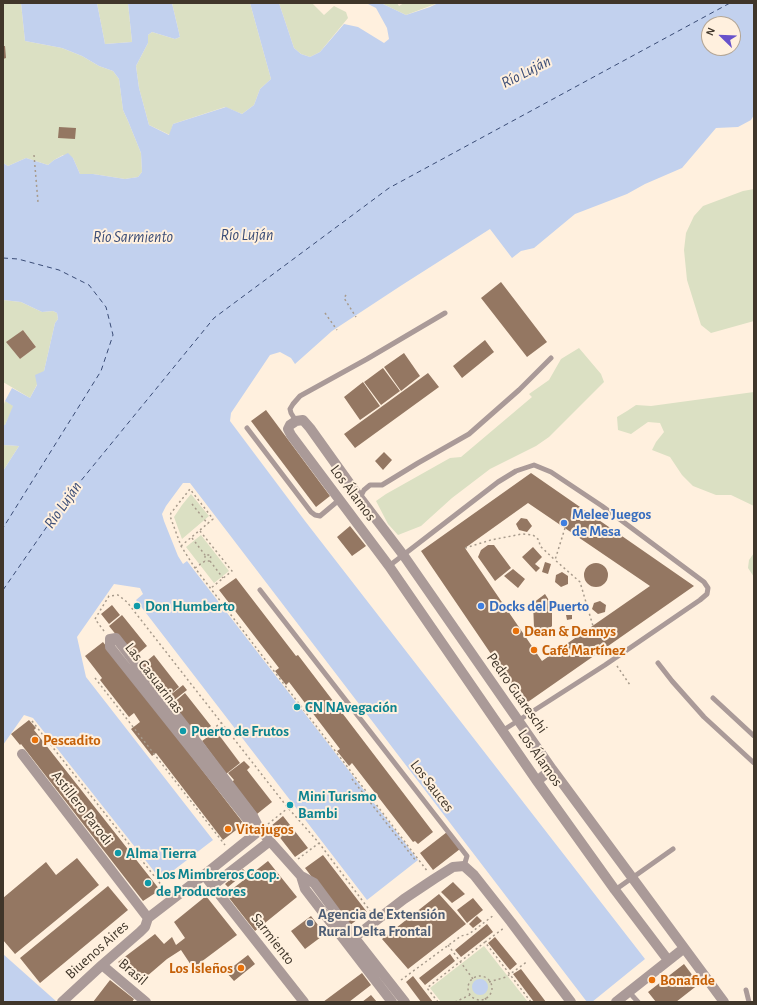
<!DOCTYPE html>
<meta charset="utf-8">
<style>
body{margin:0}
#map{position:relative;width:757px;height:1005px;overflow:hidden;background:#fff0de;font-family:"Alegreya Sans",sans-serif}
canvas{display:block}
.frame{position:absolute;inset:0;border:4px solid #40362a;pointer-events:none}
.north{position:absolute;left:701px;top:16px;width:40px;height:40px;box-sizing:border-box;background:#fff0de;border:1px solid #b3a696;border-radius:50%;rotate:293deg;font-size:11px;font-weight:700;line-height:16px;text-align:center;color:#40362a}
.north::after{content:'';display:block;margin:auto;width:14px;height:18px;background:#6752cb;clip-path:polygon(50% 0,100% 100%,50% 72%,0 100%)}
</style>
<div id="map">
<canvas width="757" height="1005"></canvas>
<div class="frame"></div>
<div class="north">N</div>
</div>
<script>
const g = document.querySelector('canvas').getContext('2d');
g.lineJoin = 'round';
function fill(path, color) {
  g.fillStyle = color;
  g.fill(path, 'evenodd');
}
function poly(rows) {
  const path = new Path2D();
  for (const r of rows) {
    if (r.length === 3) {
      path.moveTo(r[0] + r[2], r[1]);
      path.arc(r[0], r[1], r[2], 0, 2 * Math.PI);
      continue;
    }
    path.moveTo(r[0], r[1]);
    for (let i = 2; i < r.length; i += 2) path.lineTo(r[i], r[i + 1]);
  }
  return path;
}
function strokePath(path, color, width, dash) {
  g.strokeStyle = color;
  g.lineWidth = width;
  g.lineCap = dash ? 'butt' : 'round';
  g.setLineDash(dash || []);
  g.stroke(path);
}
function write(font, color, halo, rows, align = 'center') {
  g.font = font + ' "Alegreya Sans",sans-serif';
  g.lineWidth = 4;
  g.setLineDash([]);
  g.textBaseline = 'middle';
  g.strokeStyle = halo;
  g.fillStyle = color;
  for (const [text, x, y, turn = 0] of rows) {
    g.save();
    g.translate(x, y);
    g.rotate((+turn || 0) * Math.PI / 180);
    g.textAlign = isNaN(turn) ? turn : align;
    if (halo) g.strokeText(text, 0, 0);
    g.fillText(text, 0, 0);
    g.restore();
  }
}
const green = poly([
 [3,3,21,3,25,41,62,48,82,56,99,66,113,71,119,79,123,110,128,121,141,153,142,172,138,177,125,179,93,174,80,174,73,158,63,155,54,160,48,165,26,158,8,166,3,163],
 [97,3,128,3,132,42,105,44],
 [172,3,250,3,271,79,260,89,254,105,242,114,225,107,173,124,170,135,149,125,139,88,136,66,148,43,148,35,152,32,175,39,180,37],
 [279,3,312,3,324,15,334,6,346,12,348,18,320,52,310,57,301,54,294,48],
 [381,3,397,3,399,6,404,3,438,3,406,15],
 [754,189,754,321,711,333,701,325,687,280,684,250,686,233,694,216,703,206,743,191],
 [3,300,21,302,42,312,53,311,57,313,58,319,55,323,44,371,30,398,3,382],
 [23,330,36,347,20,359,7,342],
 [579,348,601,374,604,382,549,437,536,446,490,469,452,498,421,526,398,535,388,524,376,501,386,494,450,458,461,457,532,397,529,394,549,380,561,359],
 [754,392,754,506,731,495,716,495,693,486,682,475,670,457,652,450,656,442,664,432,660,423,648,422,631,434,618,430,617,417,627,411,636,405,651,406],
 [5,401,14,406,5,425,3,425,3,407],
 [3,445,19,446,3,471],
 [191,494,209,516,182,539,174,517,182,505],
 [201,535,229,571,214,583,186,547],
 [754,553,754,577,748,568,749,560],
 [484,946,528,1002,441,1002,430,988]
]);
const water = poly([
 [21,3,97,3,105,44,132,42,128,3,172,3,180,37,175,39,152,32,148,35,148,43,136,66,139,88,149,125,169,135,173,124,226,107,242,114,254,105,260,89,271,79,250,3,279,3,294,48,301,54,310,57,320,52,344,24,358,27,384,43,389,39,387,28,376,8,366,3,381,3,406,15,430,7,438,3,754,3,754,115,751,120,738,127,716,128,682,168,645,184,627,194,575,214,534,248,521,251,512,258,490,229,402,285,332,331,295,364,291,358,280,352,270,355,231,413,230,421,305,521,645,959,592,1002,587,1002,190,483,183,483,180,487,166,506,162,514,164,521,178,556,183,564,187,561,418,860,367,900,136,600,143,594,140,588,114,584,77,637,86,677,213,840,161,880,33,718,24,715,3,745,3,471,19,446,3,445,3,425,5,425,13,406,5,401,12,388,30,398,37,385,35,375,44,371,55,323,58,319,57,313,53,311,42,312,21,302,3,300,3,163,8,166,26,158,48,165,54,160,68,153,73,158,80,174,93,174,125,179,138,177,142,172,141,153,128,121,123,110,119,79,113,71,99,66,82,56,62,48,25,41],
 [709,24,733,24,733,48,709,48],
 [3,954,57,1002,3,1002],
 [480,987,8]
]);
const ferry = poly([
 [3,258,18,259,59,270,89,285,106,307,113,335,101,371,3,528],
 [3,590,66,499,214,318,389,188,730,3]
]);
const building = poly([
 [3,46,5,46,6,58,3,59],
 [59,127,76,128,75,139,58,138],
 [501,282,547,342,527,357,481,298],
 [23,330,36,347,20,359,6,342],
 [485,340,494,352,462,378,453,366],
 [404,353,420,376,401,391,384,367],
 [383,368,400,391,381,405,364,382],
 [428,373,439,387,355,448,344,434],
 [363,382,380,406,360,420,344,397],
 [266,410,330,496,316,507,251,421],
 [384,452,392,460,383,470,375,461],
 [531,473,694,586,525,704,421,551],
 [528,503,650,586,542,661,465,548],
 [521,518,527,519,532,526,527,532,519,530,516,524],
 [350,526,366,546,352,556,337,537],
 [488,545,494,545,511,568,495,581,478,557,481,550],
 [533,547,542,557,535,564,540,568,536,572,522,557],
 [545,562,551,564,548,574,542,572],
 [596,575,12],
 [513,569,525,579,518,588,504,576],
 [562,572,568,576,568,584,561,587,555,582,556,575],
 [236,578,296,656,298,655,433,832,418,844,415,841,413,842,352,763,349,766,337,751,340,749,289,682,286,685,275,671,279,668,219,590],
 [545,594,552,605,552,626,549,629,538,630,534,627,533,603],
 [600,601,606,605,605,612,598,614,592,609,594,603],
 [112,605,120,615,109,624,101,614],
 [122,615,147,646,134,657,109,626],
 [566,615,572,615,572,619,567,620],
 [103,642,244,824,223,840,156,753,152,756,131,729,140,722,134,713,129,717,100,680,102,678,85,656],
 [154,655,179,687,166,698,141,666],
 [183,685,187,690,173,701,169,696],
 [185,693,211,726,197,738,171,705],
 [29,720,36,728,34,730,160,890,143,901,21,744,20,745,11,734],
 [216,731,240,763,226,774,202,741],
 [244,761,250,767,247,770,272,802,257,814,232,782,234,780,228,773],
 [283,816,308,848,295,857,271,826],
 [447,832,460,849,433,870,420,853],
 [323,855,367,912,349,926,305,868],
 [77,858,99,885,15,954,3,940,3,898,46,862,56,875],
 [268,861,297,897,255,931,226,894],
 [243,869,246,872,228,887,225,884],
 [453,882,465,894,452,903,441,892],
 [108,886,128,910,40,983,20,958],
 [439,894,466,924,408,969,382,939],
 [206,896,237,935,193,968,181,950,167,959,146,977,143,973,137,978,118,962,155,934,164,944,172,937,176,945,185,938,174,922],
 [473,898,483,910,467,923,457,910],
 [311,916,325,934,305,949,291,931],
 [477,916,482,921,473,928,469,924],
 [487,924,493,932,461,957,455,950],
 [495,937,517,964,510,970,488,943],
 [450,954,455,961,425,985,419,978],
 [248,955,255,964,234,981,226,972],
 [684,964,699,984,676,1002,656,1002,648,992],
 [521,969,546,1002,534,1002,513,974],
 [362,973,371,985,349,1002,323,1002],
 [413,976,433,1002,421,1002,406,982],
 [110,980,134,999,132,1002,93,1002],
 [371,995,377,1002,362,1002]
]);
const path = poly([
 [34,155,38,202],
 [346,295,344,298,356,317],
 [325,313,337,330],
 [192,504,208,524],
 [565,528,555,560,580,582,593,626],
 [200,531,232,571,211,588],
 [192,538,205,555],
 [181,546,213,519,190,489,171,513,170,516,181,546,195,568,428,872],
 [465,548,491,540,522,534,533,535,539,540,540,546,555,560],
 [210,561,223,578],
 [195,568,205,561,210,561,211,555,205,555,205,561],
 [104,631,95,619,109,596,118,595,127,602,288,808,319,843,371,912],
 [617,666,630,685],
 [95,678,225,845],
 [32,721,166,891],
 [204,735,221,723],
 [352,779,416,861],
 [268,824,288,808],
 [298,859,319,843],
 [485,942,504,928],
 [448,945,473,979],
 [480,988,12],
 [401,980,461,936,469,934,494,915],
 [489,982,506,977,528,961],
 [485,998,488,1002],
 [438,1002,427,988,485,942,531,1002],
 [455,1002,470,995]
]);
const lane = poly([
 [296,421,291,413,290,409,293,404,300,396,367,359,445,313],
 [247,428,311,512,315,515,320,516,339,500],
 [360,498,364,490,370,485,382,485,418,463,469,434,519,390,551,358],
 [389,566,498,482,516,471,534,465,551,472,602,506,704,582,708,588,707,594,700,600,605,665,502,731],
 [260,590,467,856,464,866],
 [658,663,672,681,704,717,754,763],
 [713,698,754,736],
 [615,890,673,849],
 [746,990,749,1002],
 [629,992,638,1002]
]);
const street = poly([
 [22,754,148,918],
 [537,781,552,769],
 [260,830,253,816,196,741,116,638,110,639,110,647,247,819,260,830,301,876,314,883,354,937,405,1002],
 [204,875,304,1002],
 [301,876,305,889,392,1002],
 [212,886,270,841],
 [148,918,204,875,260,830],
 [347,943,404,899,434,879,453,867,464,866,474,875,511,922,571,1002],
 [668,960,615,890,537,781,389,566,291,435,288,429,290,425,296,421,303,420,310,428,360,498,404,556,552,769,724,1002],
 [102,965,146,1002],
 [62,1002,102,965,140,932,145,927,148,918],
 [616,1002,683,949]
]);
const markers = [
 [564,523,4,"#3f7fe0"],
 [137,606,4,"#0f9aa8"],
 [481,606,4,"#3f7fe0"],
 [516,631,4,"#e8710a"],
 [534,650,4,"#e8710a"],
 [297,707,4,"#0f9aa8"],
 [183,731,4,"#0f9aa8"],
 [35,740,4,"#e8710a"],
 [290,805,4,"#0f9aa8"],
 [228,829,4,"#e8710a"],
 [118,853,4,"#0f9aa8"],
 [148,883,4,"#0f9aa8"],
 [310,923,4,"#5c6f8a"],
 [241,968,4,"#e8710a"],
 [652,980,4,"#e8710a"]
];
const streetNames = [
 ["Los Álamos",353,493,53],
 ["Las Casuarinas",154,678,52],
 ["Pedro Guareschi",517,693,55],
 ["Los Álamos",540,758,55],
 ["Los Sauces",432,786,52],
 ["Astillero Parodi",82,808,52],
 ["Sarmiento",273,939,52],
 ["Biuenos Aires",97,950,-42],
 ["Brasil",133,972,40]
];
const shopNames = [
 ["Melee Juegos",572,514],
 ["de Mesa",572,531],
 ["Docks del Puerto",489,606]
];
const cultureNames = [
 ["Don Humberto",145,606],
 ["CN NAvegación",305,707],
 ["Puerto de Frutos",191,731],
 ["Mini Turismo",298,796],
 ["Bambi",298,813],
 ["Alma Tierra",126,853],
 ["Los Mimbreros Coop.",156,874],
 ["de Productores",156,891]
];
const foodNames = [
 ["Dean & Dennys",524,631],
 ["Café Martínez",542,650],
 ["Pescadito",43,740],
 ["Vitajugos",236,829],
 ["Los Isleños",233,968,"right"],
 ["Bonafide",660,980]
];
const serviceNames = [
 ["Agencia de Extensión",318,914],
 ["Rural Delta Frontal",318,931]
];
const waterNames = [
 ["Río Luján",526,72,-27],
 ["Río Luján",247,235],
 ["Río Sarmiento",133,237],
 ["Río Luján",63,505,-55]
];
fill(green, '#dbe0c3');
fill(water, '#c2d1ee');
strokePath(ferry, '#3a4c76', 1, [5, 4]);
fill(building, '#947762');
strokePath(path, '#a79a8b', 1.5, [2, 3]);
strokePath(lane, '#aa9a98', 5);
strokePath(street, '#aa9a98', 10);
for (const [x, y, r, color] of markers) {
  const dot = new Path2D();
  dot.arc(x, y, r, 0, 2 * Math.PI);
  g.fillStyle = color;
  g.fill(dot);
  strokePath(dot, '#fff0de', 1.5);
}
write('15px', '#40362a', '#fff0de', streetNames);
write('bold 15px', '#366cbe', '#fff0de', shopNames, 'left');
write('bold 15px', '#0d838f', '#fff0de', cultureNames, 'left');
write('bold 15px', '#c56008', '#fff0de', foodNames, 'left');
write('bold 15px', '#4e5e75', '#fff0de', serviceNames, 'left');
write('italic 16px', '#3a4c76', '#fff0de', waterNames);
</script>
